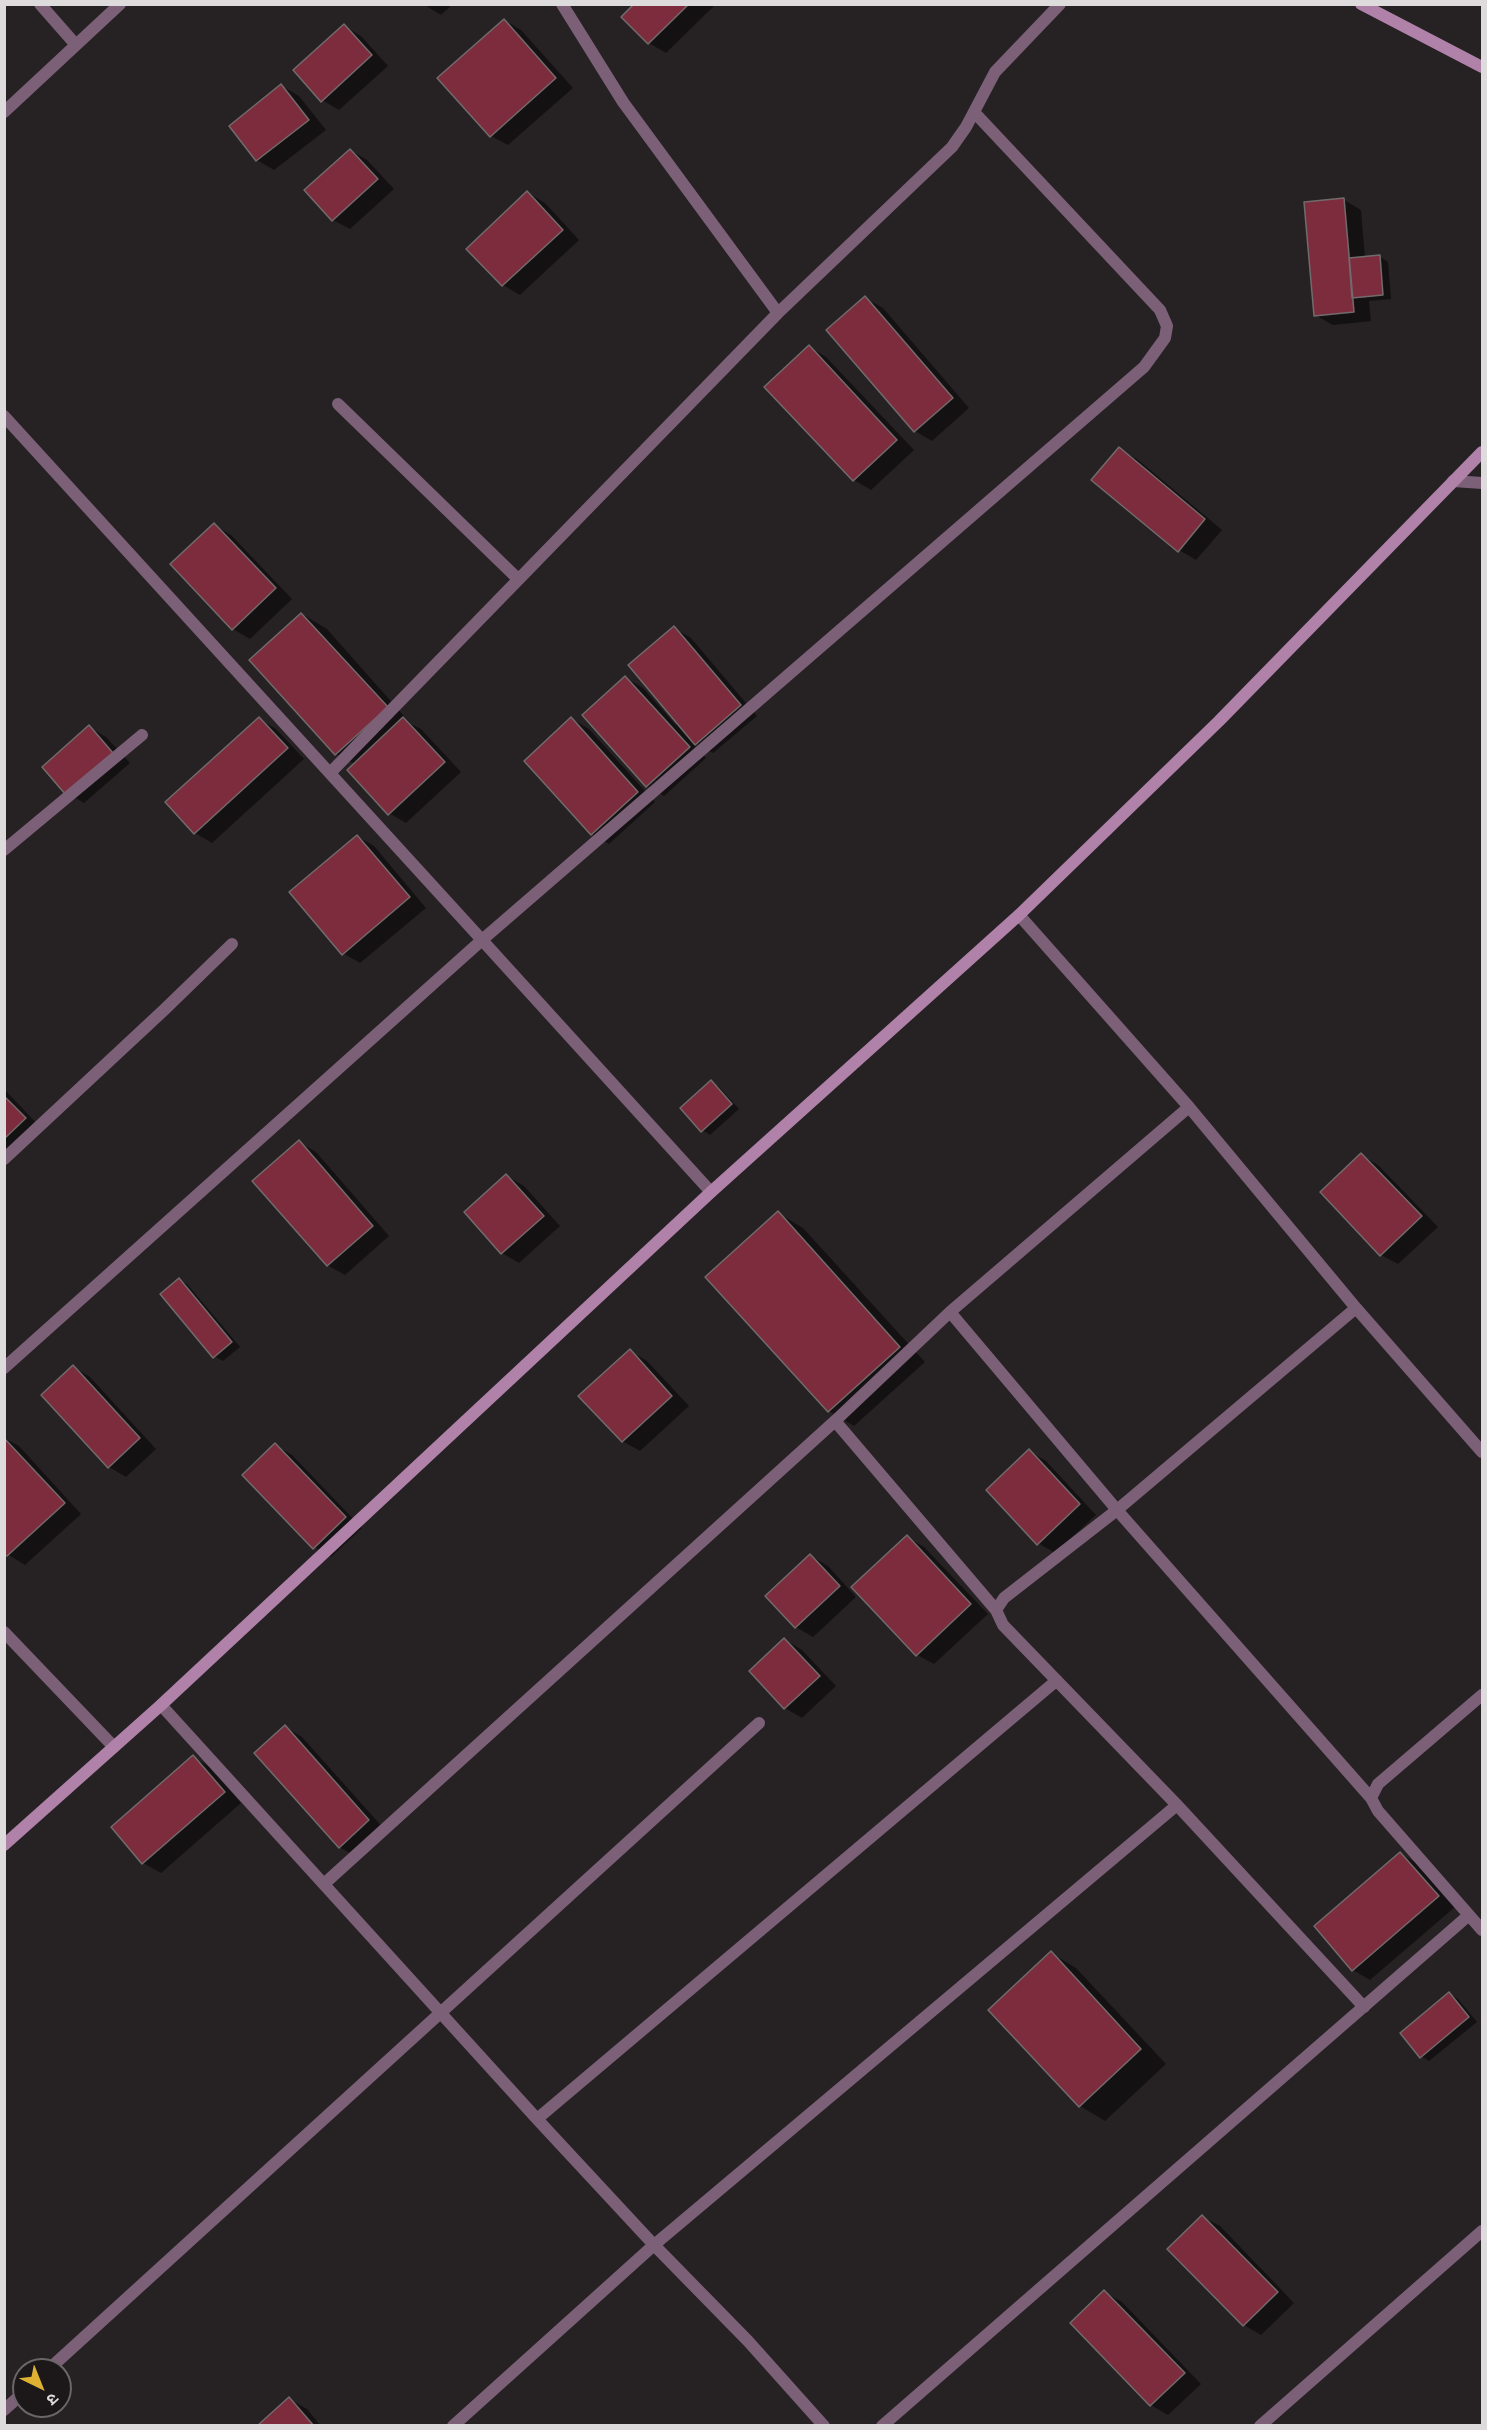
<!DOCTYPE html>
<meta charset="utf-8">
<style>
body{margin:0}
#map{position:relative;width:1487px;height:2430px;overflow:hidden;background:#262123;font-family:"Playfair Display","Noto Sans Devanagari",serif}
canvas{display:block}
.frame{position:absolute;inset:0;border:6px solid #dedbdc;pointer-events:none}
.north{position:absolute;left:12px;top:2358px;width:60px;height:60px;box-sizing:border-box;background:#1c1719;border:2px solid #6a6567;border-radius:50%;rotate:137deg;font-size:16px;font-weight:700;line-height:24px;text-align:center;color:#dedbdc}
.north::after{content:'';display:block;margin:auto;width:21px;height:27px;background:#deb133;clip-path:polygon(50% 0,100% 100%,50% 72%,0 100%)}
</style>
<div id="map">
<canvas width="1487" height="2430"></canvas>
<div class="frame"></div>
<div class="north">उ</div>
</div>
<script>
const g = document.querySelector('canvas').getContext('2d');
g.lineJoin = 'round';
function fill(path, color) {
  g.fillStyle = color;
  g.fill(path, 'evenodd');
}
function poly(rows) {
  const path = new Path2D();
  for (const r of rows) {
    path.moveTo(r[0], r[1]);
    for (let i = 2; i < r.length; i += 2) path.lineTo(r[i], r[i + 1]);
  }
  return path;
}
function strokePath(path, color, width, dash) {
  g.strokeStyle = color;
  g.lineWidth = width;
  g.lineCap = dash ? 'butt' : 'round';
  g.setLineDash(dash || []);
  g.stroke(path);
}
const shadow = poly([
 [423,4,453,4,441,15],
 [636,4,716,4,666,53,649,43,623,17],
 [504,20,521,30,573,88,508,145,491,136],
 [344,26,361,36,388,66,339,110,322,100],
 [282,86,299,96,326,130,274,170,257,160],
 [350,150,367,160,394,189,350,229,333,220],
 [528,193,545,203,579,240,520,295,503,285,469,249],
 [1344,200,1361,210,1365,258,1380,257,1388,262,1391,299,1369,301,1371,321,1333,325,1315,315],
 [865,298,883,308,969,408,932,441,915,431],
 [809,347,826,357,914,450,871,490,854,480],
 [1119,449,1137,459,1222,530,1196,560,1179,550],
 [214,525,231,535,292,599,250,639,233,629],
 [302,614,327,629,411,724,421,729,461,772,406,823,389,813,355,764,336,754,251,661],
 [674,628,691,638,757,716,713,753,693,742,706,758,664,796,647,786,626,678,643,688,676,725,679,723],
 [259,719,276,729,304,759,212,843,195,833],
 [572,719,589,729,655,802,609,844,592,834],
 [89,727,106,737,130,763,84,803,67,793],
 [357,836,374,846,426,908,360,963,343,953],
 [711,1082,719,1087,739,1109,710,1135,702,1130],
 [4,1089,42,1129,4,1165],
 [299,1142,316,1152,389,1236,345,1275,327,1265],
 [1361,1155,1378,1165,1438,1227,1398,1264,1381,1255],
 [507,1176,524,1186,560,1226,519,1263,502,1253],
 [778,1213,803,1228,925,1362,854,1426,829,1411],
 [179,1280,187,1284,240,1347,223,1361,214,1356],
 [630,1351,647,1361,689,1406,640,1451,622,1441],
 [73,1367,90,1377,156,1449,126,1477,109,1467],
 [4,1438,19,1446,81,1514,25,1565,4,1552],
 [275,1445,292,1455,362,1528,331,1557,314,1547],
 [1029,1451,1046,1461,1096,1515,1055,1553,1038,1543],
 [907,1537,924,1547,988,1614,934,1664,917,1655],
 [811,1556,828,1566,856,1597,813,1637,796,1627],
 [785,1640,802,1650,836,1686,802,1718,785,1708],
 [285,1727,302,1737,386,1831,357,1857,339,1847],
 [193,1757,210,1767,241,1803,161,1873,143,1863,113,1827],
 [1401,1854,1418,1864,1455,1907,1370,1980,1353,1970],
 [1051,1953,1076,1968,1166,2064,1105,2121,1080,2106],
 [1449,1994,1458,1999,1477,2022,1429,2061,1421,2056],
 [1202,2217,1220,2226,1294,2303,1261,2335,1244,2325,1169,2249],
 [1104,2292,1122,2302,1201,2384,1168,2415,1151,2405,1072,2323],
 [289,2399,307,2409,321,2426,259,2426]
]);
const building = poly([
 [634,4,689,4,648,44,621,17,634,4],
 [504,19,556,78,490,137,437,78,504,19],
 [344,24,372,55,321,102,293,70,344,24],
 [281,84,309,120,256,161,229,126,281,84],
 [350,149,378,179,332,221,304,190,350,149],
 [527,191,563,230,502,286,466,249,527,191],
 [1344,198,1354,312,1314,316,1304,202,1344,198],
 [1380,255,1383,295,1352,298,1349,258,1380,255],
 [865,296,953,398,914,432,826,330,865,296],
 [809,345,897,440,853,481,764,387,809,345],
 [1119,447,1205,519,1178,552,1091,480,1119,447],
 [214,523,276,588,232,630,170,564,214,523],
 [301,613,388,707,335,755,249,660,301,613],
 [674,626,741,705,695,745,628,665,674,626],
 [625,676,690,747,646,787,582,715,625,676],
 [259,717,288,748,194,834,165,802,259,717],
 [403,717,445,762,388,815,347,770,403,717],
 [571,717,638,792,591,835,524,761,571,717],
 [89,725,113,753,66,795,42,767,89,725],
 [357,835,410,897,342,955,289,892,357,835],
 [711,1080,732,1104,701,1132,680,1108,711,1080],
 [4,1096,26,1118,4,1139,4,1096],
 [299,1140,373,1226,327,1266,252,1181,299,1140],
 [1361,1153,1422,1216,1380,1256,1320,1192,1361,1153],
 [506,1174,544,1216,501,1254,464,1212,506,1174],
 [778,1211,900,1347,828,1412,705,1277,778,1211],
 [179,1278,232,1342,213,1358,160,1294,179,1278],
 [630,1349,672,1396,622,1442,578,1396,630,1349],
 [73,1365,140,1438,108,1468,41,1395,73,1365],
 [4,1438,65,1503,7,1556,4,1554,4,1438],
 [275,1443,346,1517,313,1549,242,1475,275,1443],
 [1029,1449,1080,1504,1037,1545,986,1490,1029,1449],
 [907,1535,971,1604,916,1656,851,1587,907,1535],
 [810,1554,840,1586,795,1628,765,1596,810,1554],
 [784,1638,820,1676,784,1709,749,1671,784,1638],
 [285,1725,369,1820,339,1848,254,1753,285,1725],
 [193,1755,225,1792,142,1864,111,1827,193,1755],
 [1400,1852,1439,1896,1352,1971,1314,1926,1400,1852],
 [1051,1951,1141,2049,1079,2107,988,2010,1051,1951],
 [1449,1992,1469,2017,1420,2058,1400,2033,1449,1992],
 [1202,2215,1278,2292,1243,2326,1167,2249,1202,2215],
 [1104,2290,1185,2373,1150,2406,1070,2323,1104,2290],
 [289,2397,314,2426,257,2426,289,2397]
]);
const street = poly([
 [40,4,76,45],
 [562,4,623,102,778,313],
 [4,112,120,4],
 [338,404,518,579],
 [4,416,482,940,1144,367,1165,338,1167,326,1160,310,974,112],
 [1453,481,1482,483],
 [331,772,778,313,952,147,966,127,995,72,1060,4],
 [4,850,142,735],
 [1019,915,1189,1107,1356,1308,1482,1452],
 [4,1159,165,1009,232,944],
 [1356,1308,1117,1510,1004,1598,996,1610,1003,1625,1177,1805,1364,2007],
 [950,1312,1117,1510,1371,1798],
 [4,1368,482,940,711,1192],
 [835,1421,996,1610],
 [4,1632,114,1747],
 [1482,1695,1378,1784,1371,1798,1378,1811,1482,1930],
 [161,1705,537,2119,654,2245,748,2341,824,2426],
 [324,1884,835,1421,950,1312,1189,1107],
 [537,2119,1056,1681],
 [48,2370,759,1723],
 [4,2410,24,2392],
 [453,2426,654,2245,1177,1805],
 [882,2426,1469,1915],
 [1260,2426,1482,2231]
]);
const secondary = poly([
 [1361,4,1482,67],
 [4,1845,161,1705,711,1192,1019,915,1219,721,1482,452]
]);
fill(shadow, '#0007');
fill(building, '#7d2c3d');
strokePath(building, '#726b6c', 1.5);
strokePath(street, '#7c6078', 12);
strokePath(secondary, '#b082a9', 12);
</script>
